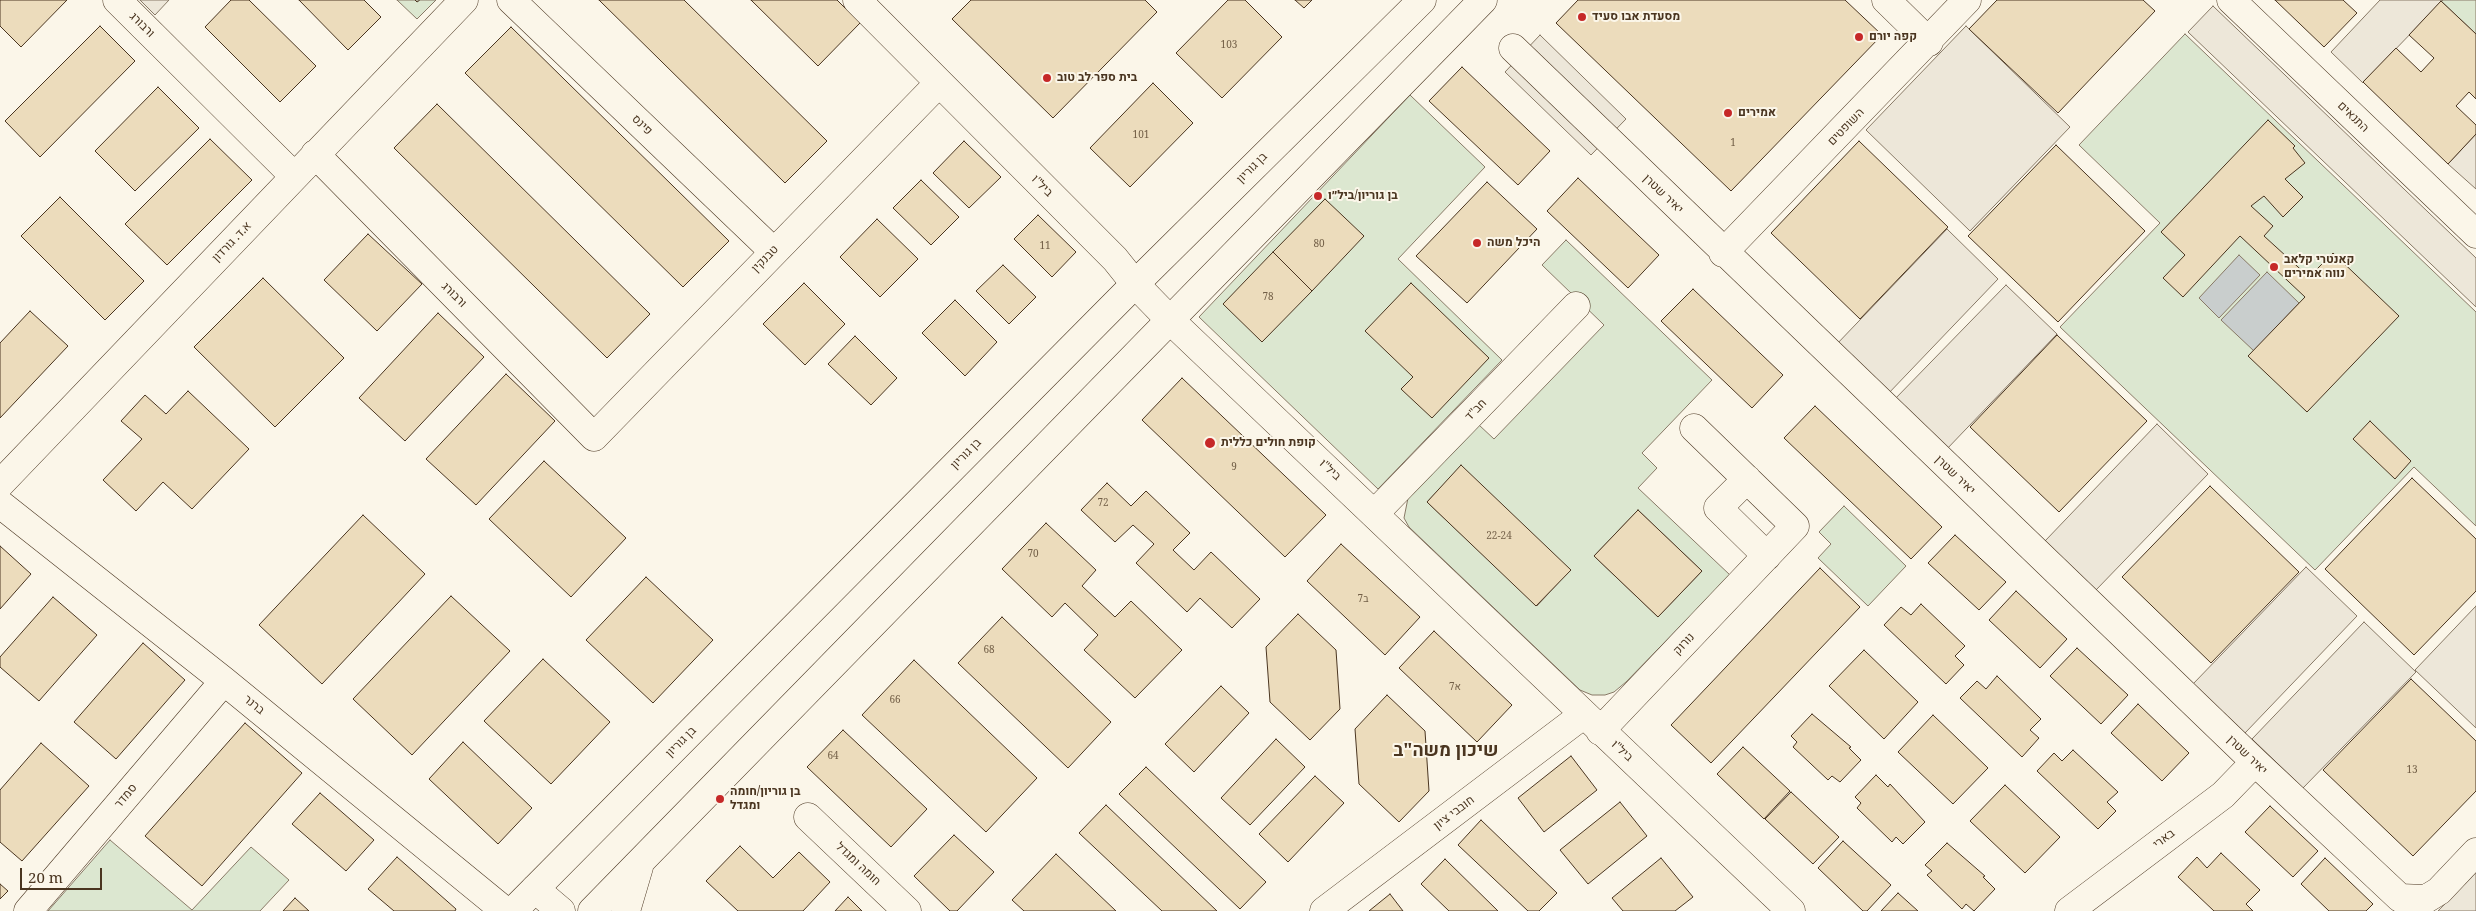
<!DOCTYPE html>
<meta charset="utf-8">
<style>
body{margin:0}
#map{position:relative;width:2476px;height:911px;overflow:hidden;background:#fbf6e9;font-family:"Noto Serif",serif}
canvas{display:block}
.scale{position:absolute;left:20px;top:868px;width:82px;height:22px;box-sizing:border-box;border:2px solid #4a3520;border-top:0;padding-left:6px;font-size:15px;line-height:18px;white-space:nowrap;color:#4a3520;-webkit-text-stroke:4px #fbf6e9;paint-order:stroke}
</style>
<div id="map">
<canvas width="2476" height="911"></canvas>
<div class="scale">20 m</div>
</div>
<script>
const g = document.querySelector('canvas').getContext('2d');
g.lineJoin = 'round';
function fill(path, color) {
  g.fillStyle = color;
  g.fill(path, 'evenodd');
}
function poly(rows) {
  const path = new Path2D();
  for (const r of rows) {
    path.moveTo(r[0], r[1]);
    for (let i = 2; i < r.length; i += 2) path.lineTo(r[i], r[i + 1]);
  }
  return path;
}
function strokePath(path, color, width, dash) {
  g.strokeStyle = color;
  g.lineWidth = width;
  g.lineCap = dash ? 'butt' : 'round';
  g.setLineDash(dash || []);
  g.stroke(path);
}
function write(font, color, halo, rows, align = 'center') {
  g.font = font + ' "Noto Serif",Heebo,serif';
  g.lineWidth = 4;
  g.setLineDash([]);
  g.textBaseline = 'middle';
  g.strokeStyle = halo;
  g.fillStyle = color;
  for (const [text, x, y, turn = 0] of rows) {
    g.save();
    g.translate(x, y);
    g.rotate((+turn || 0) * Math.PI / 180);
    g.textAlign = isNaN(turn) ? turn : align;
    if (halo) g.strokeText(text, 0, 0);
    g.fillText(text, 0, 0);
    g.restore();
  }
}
const green = poly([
 [397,0,436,0,417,19,397,0],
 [2476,0,2476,34,2441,1,2442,0,2476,0],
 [2185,34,2476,312,2476,526,2414,467,2315,570,2060,327,2160,223,2079,145,2185,34],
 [1410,95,1485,167,1398,259,1502,360,1378,489,1199,317,1410,95],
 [1566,240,1712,380,1642,453,1657,468,1638,488,1730,575,1626,682,1614,692,1605,695,1592,695,1580,690,1409,527,1404,518,1408,498,1479,425,1494,439,1604,325,1542,265,1566,240],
 [1461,466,1570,570,1537,606,1427,502,1461,466],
 [1638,510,1702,571,1658,617,1594,556,1638,510],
 [1844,506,1906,566,1868,606,1818,558,1831,544,1819,532,1844,506],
 [110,840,192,910,251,847,289,880,260,911,48,911,110,840]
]);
const parking = poly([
 [140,0,169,0,155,15,140,0],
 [2380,0,2443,0,2363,83,2331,52,2380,0],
 [2213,6,2476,258,2476,307,2188,32,2213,6],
 [1966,26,2070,127,1970,231,1866,130,1966,26],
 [1540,35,1626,119,1591,155,1505,72,1540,35],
 [2476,134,2476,189,2448,164,2476,134],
 [1947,229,1998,279,1886,396,1835,346,1947,229],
 [2006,285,2057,334,1945,451,1893,401,2006,285],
 [2157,424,2208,474,2096,590,2045,541,2157,424],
 [2306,567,2357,616,2245,733,2193,684,2306,567],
 [2476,606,2476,728,2415,670,2476,606],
 [2364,622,2416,672,2303,788,2252,739,2364,622],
 [2476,872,2476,911,2438,911,2476,872]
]);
const water = poly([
 [2239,255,2260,275,2219,318,2199,298,2239,255],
 [2267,272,2299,303,2254,351,2221,320,2267,272]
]);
const building = poly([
 [0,0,67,0,21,47,0,26,0,0],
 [231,0,249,0,316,66,280,102,205,27,231,0],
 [299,0,364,0,381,17,348,50,299,0],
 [599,0,684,0,827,141,785,183,599,0],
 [751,0,837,0,860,23,818,66,751,0],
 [971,0,1145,0,1157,12,1053,118,952,19,971,0],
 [1228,0,1245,0,1282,37,1222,98,1176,53,1228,0],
 [1295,0,1312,0,1304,8,1295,0],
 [1578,0,1845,0,1882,35,1731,191,1556,23,1578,0],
 [1997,0,2143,0,2155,11,2058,113,1969,29,1997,0],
 [2275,0,2343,0,2357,13,2324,47,2275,0],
 [2441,1,2476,34,2476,99,2469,92,2456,106,2476,125,2476,134,2448,164,2363,82,2396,48,2421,72,2434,58,2409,35,2441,1],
 [100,26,135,61,40,157,5,121,100,26],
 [511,27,729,241,683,287,465,73,511,27],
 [1462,67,1550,151,1518,185,1429,101,1462,67],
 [1153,83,1193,123,1130,187,1090,148,1153,83],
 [158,87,199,128,135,191,95,151,158,87],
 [437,104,650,314,607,358,394,148,437,104],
 [2268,120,2295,146,2293,148,2305,163,2285,179,2303,197,2283,217,2264,196,2251,206,2273,226,2264,236,2309,277,2333,253,2399,316,2307,412,2248,356,2305,297,2240,236,2183,297,2163,278,2185,255,2161,232,2268,120],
 [210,139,252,180,167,265,125,224,210,139],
 [964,141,1001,177,969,208,933,173,964,141],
 [1859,141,1948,227,1860,319,1771,233,1859,141],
 [2056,145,2145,231,2058,322,1968,236,2056,145],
 [1578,178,1659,255,1628,288,1547,211,1578,178],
 [921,180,959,217,931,245,893,208,921,180],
 [1487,182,1537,229,1467,303,1416,256,1487,182],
 [60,197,144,281,105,320,21,236,60,197],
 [1325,199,1364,236,1312,291,1273,252,1325,199],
 [1038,215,1076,252,1052,277,1014,239,1038,215],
 [877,219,918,259,880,297,840,257,877,219],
 [368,234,422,284,377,331,324,280,368,234],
 [1273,252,1312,291,1262,342,1223,304,1273,252],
 [1003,265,1036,297,1009,324,976,291,1003,265],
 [263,278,344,358,275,427,194,347,263,278],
 [804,283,845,324,805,365,763,324,804,283],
 [1411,283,1489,358,1432,418,1401,389,1413,377,1365,331,1411,283],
 [1693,289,1783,375,1752,408,1661,321,1693,289],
 [955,300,997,342,965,376,922,333,955,300],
 [30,311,68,346,0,418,0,343,30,311],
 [438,313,484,357,405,441,359,398,438,313],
 [2057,335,2147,421,2059,512,1970,427,2057,335],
 [855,336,897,378,871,405,828,364,855,336],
 [506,374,555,421,476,505,426,459,506,374],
 [1182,378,1326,515,1285,557,1142,420,1182,378],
 [188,391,249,449,192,509,163,482,136,511,103,480,142,439,121,421,145,395,166,414,188,391],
 [1815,406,1942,527,1911,559,1784,438,1815,406],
 [2370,421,2411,461,2395,479,2353,439,2370,421],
 [544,461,626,538,571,597,489,519,544,461],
 [1461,465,1571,570,1536,606,1427,502,1461,465],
 [2412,478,2476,539,2476,591,2414,655,2325,569,2412,478],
 [1107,483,1131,506,1146,491,1190,533,1173,550,1194,570,1211,552,1260,599,1232,628,1200,598,1187,612,1136,563,1154,544,1133,525,1115,542,1081,510,1107,483],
 [2210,486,2299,572,2211,663,2122,577,2210,486],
 [1638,510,1702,571,1658,617,1594,556,1638,510],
 [363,515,425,574,322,684,259,625,363,515],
 [1046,523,1096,570,1082,586,1115,617,1131,601,1182,650,1135,698,1084,650,1098,635,1065,603,1052,617,1002,569,1046,523],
 [1955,535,2006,582,1979,610,1928,563,1955,535],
 [1341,544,1420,617,1385,655,1307,581,1341,544],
 [0,546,31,574,0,609,0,546],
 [1820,568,1860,607,1711,763,1671,725,1820,568],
 [646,577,713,640,653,703,586,640,646,577],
 [2016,591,2067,639,2040,668,1989,620,2016,591],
 [451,596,510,651,412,755,353,699,451,596],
 [53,597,97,635,39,701,0,667,0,657,53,597],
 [1921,604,1965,646,1955,656,1964,665,1946,684,1884,625,1901,607,1911,615,1921,604],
 [1298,614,1336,650,1340,709,1310,740,1270,702,1266,647,1298,614],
 [1002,617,1111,722,1068,768,958,663,1002,617],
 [1434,631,1512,705,1477,742,1399,668,1434,631],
 [143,643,185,680,116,759,74,722,143,643],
 [2077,648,2128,695,2101,724,2050,676,2077,648],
 [1864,650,1918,702,1884,739,1829,686,1864,650],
 [543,659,610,722,551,784,484,721,543,659],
 [914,660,1037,778,986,832,862,715,914,660],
 [1997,676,2041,719,2030,730,2039,738,2022,757,1960,698,1977,681,1986,689,1997,676],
 [2411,679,2476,741,2476,791,2413,856,2323,770,2411,679],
 [1221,686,1249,713,1194,772,1165,744,1221,686],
 [1387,695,1425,731,1429,791,1399,822,1359,784,1355,729,1387,695],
 [2138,704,2189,753,2162,781,2111,733,2138,704],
 [1812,714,1851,747,1849,748,1861,760,1840,782,1832,776,1828,780,1793,747,1797,742,1791,736,1812,714],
 [1933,715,1988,768,1953,804,1898,752,1933,715],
 [245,723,302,773,202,886,145,836,245,723],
 [843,730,927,809,891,847,807,767,843,730],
 [1276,739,1305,767,1250,825,1221,798,1276,739],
 [463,742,532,808,498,844,429,779,463,742],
 [41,743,89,786,22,861,0,842,0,790,41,743],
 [1743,747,1790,791,1764,819,1717,774,1743,747],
 [2073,750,2118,792,2107,802,2116,811,2098,829,2037,771,2054,753,2062,761,2073,750],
 [1571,756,1597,790,1544,832,1518,798,1571,756],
 [1146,767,1266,882,1240,909,1119,794,1146,767],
 [1876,775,1888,787,1890,784,1925,822,1903,844,1896,837,1892,842,1857,808,1861,803,1855,797,1876,775],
 [1315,776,1344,803,1288,862,1259,834,1315,776],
 [2005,785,2060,837,2025,873,1970,821,2005,785],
 [1791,792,1839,837,1813,864,1765,819,1791,792],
 [320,793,374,840,346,871,292,824,320,793],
 [1620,802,1647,836,1588,884,1560,850,1620,802],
 [1106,805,1217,911,1162,911,1079,833,1106,805],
 [2270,806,2318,851,2293,877,2245,832,2270,806],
 [1481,820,1557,893,1539,911,1528,911,1458,845,1481,820],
 [954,835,994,872,957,911,950,911,914,876,954,835],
 [1843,841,1891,885,1867,911,1863,911,1818,868,1843,841],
 [1947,843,1985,876,1983,877,1995,889,1974,911,1966,904,1962,909,1927,875,1932,871,1925,865,1947,843],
 [740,846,773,878,799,852,830,882,803,911,738,911,706,881,740,846],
 [2221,853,2260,890,2246,904,2253,911,2214,911,2178,877,2197,857,2207,868,2221,853],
 [1056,854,1116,911,1024,911,1012,900,1056,854],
 [397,857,456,909,455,911,394,911,368,889,397,857],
 [1661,858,1693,897,1675,911,1623,911,1612,898,1661,858],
 [2325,858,2373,904,2366,911,2329,911,2301,884,2325,858],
 [1445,859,1498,911,1449,911,1421,884,1445,859],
 [0,884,8,891,0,899,0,884],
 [1898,893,1918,911,1881,911,1898,893],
 [1390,894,1403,911,1369,911,1390,894],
 [848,897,862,911,835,911,848,897],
 [295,898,309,911,283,911,295,898]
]);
const minor = poly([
 [117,0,294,176],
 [511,0,773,251],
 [857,0,1115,259,1135,284,1170,320,1791,911],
 [1886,0,1929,42],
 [2231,0,2476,234],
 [1513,48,2255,762,2400,898,2426,899,2439,891,2476,852],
 [315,154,594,437,938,84],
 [1723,253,1967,0],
 [1747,479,1718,508,1767,556],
 [0,484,464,0],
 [0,504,224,681,505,911],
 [1375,513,1576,306],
 [1600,731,1795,526,1694,428],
 [808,817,907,911],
 [535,889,561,911],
 [28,911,224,681],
 [1324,911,1583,715],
 [2069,911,2223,795,2255,762]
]);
const major = poly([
 [513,911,1135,284,1422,0],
 [592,911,1483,0],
 [626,911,639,867]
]);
const fence = poly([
 [415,0,417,2,420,0]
]);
const markers = [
 [1582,17,5,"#c62828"],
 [1859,37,5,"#c62828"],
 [1047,78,5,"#c62828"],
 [1728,113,5,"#c62828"],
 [1318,196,5,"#c62828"],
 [1477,243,5,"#c62828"],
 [2274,267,5,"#c62828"],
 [1210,443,6,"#c62828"],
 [720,799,5,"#c62828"]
];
const numberNames = [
 ["103",1229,45],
 ["101",1141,135],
 ["1",1733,143],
 ["80",1319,244],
 ["11",1045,246],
 ["78",1268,297],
 ["9",1234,467],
 ["72",1103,503],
 ["22-24",1499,536],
 ["70",1033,554],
 ["7ב",1363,599],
 ["68",989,650],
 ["7א",1455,687],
 ["66",895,700],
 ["64",833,756],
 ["13",2412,770]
];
const poiNames = [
 ["מסעדת אבו סעיד",1592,17],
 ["קפה יורם",1869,37],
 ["בית ספר לב טוב",1057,78],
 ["אמירים",1738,113],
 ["בן גוריון/ביל״ו",1328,196],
 ["היכל משה",1487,243],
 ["קאנטרי קלאב",2284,260],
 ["נווה אמירים",2284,274],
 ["קופת חולים כללית",1221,443],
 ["בן גוריון/חומה",730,792],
 ["ומגדל",730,806]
];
const streetNames = [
 ["ורבורג",142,25,45],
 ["התנאים",2353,117,44],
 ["פינס",642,125,44],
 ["השופטים",1846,127,-46],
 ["בן גוריון",1252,168,-45],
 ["ביל\"ו",1042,186,45],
 ["יאיר שטרן",1663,194,44],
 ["א.ד. גורדון",232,242,-46],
 ["טבנקין",765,259,-46],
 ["ורבורג",454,295,45],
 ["חב\"ד",1476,410,-46],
 ["בן גוריון",966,454,-45],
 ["ביל\"ו",1330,470,43],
 ["יאיר שטרן",1955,475,44],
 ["נורוק",1684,644,-47],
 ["ברנר",254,705,39],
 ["בן גוריון",681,742,-45],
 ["ביל\"ו",1622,751,43],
 ["יאיר שטרן",2247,755,44],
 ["סמדר",126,796,-50],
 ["חובבי ציון",1454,813,-37],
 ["בארי",2164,839,-37],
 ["חומה ומגדל",858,864,43]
];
const districtNames = [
 ["שיכון משה\"ב",1446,751]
];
fill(green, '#dce7d0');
strokePath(green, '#887966', 1);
fill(parking, '#ede7d9');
strokePath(parking, '#887966', 1);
fill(water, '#c9cecd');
strokePath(water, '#887966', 1);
fill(building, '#ecdcbc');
strokePath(building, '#4a3520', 1);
strokePath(minor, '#4a3520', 29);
strokePath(major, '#4a3520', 29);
strokePath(minor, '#fbf6e9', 28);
strokePath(major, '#fbf6e9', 28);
strokePath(fence, '#4a3520', 1, [6, 2.5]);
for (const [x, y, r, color] of markers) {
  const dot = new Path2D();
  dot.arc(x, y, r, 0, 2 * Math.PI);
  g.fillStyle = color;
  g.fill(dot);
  strokePath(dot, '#fbf6e9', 2);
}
write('10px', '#725f47', null, numberNames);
write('bold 12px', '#4a3520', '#fbf6e9', poiNames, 'left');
write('12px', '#4a3520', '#fbf6e9', streetNames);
write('bold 18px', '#4a3520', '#fbf6e9', districtNames);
</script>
